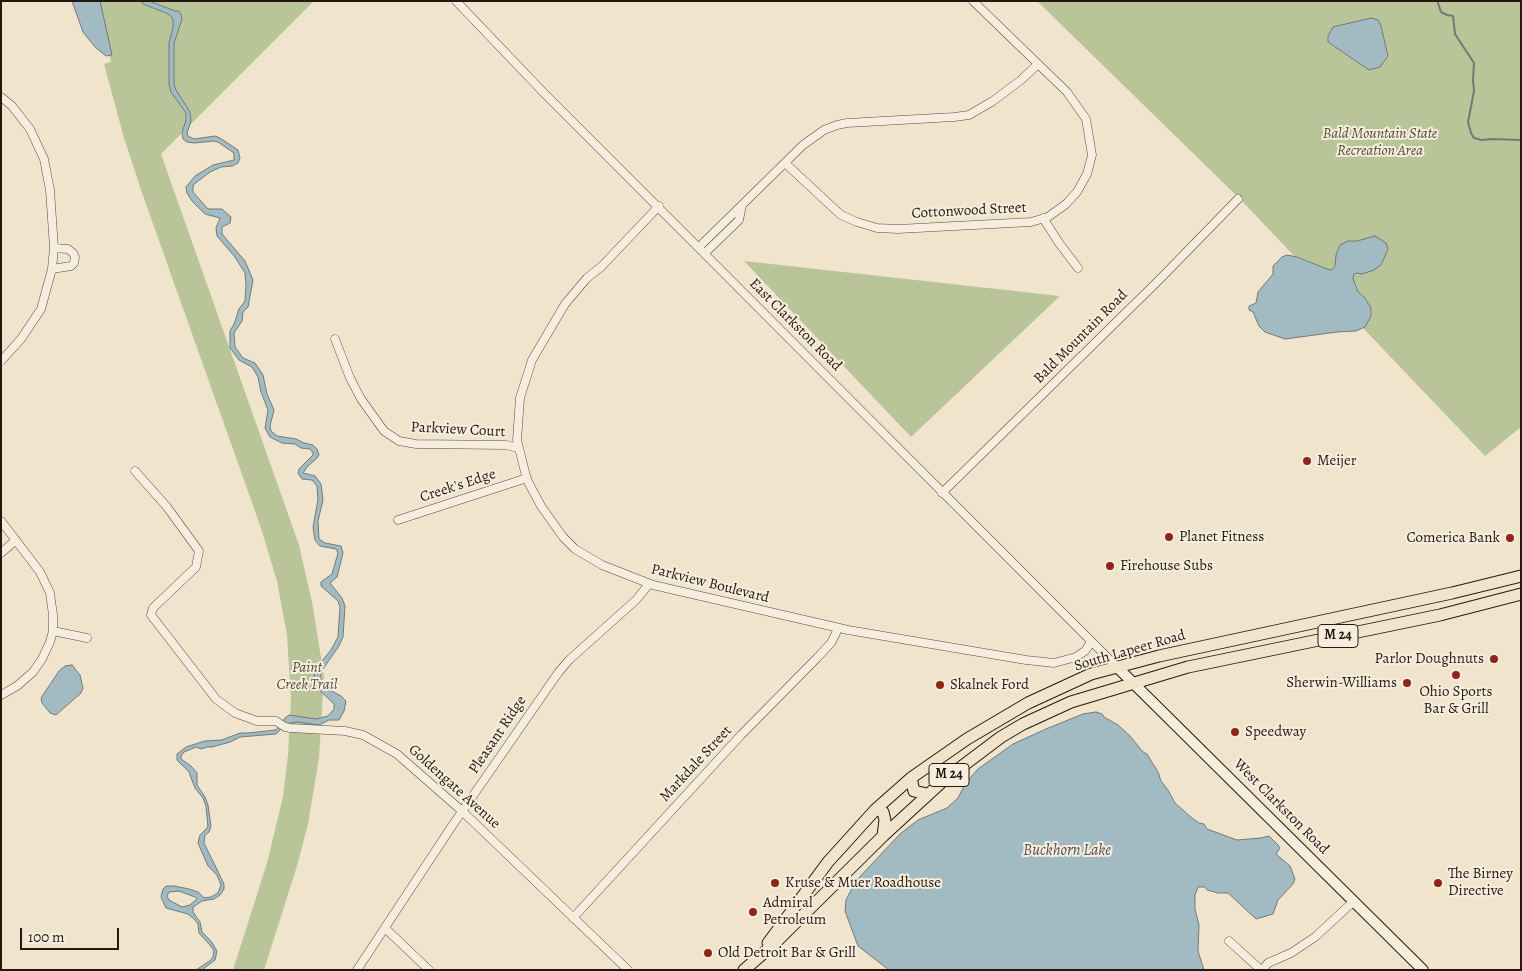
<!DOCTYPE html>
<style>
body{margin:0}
#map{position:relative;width:1522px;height:971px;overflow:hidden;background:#f1e4cc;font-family:Alegreya,serif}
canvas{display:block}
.frame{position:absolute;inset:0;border:2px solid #25190d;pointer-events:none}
.scale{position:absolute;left:20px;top:928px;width:99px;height:22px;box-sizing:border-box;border:2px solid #25190d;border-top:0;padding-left:6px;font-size:15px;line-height:18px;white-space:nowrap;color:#25190d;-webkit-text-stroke:4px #f6edde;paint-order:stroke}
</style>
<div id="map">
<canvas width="1522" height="971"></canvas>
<div class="frame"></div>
<div class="scale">100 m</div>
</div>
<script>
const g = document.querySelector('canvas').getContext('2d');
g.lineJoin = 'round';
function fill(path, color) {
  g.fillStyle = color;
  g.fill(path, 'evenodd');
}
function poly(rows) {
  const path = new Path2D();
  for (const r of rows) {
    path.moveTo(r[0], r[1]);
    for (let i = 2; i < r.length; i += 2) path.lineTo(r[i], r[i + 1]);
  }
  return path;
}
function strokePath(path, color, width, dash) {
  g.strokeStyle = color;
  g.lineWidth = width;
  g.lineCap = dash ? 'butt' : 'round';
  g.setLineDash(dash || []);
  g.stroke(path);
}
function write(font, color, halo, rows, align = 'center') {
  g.font = font + ' Alegreya,serif';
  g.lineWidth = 4;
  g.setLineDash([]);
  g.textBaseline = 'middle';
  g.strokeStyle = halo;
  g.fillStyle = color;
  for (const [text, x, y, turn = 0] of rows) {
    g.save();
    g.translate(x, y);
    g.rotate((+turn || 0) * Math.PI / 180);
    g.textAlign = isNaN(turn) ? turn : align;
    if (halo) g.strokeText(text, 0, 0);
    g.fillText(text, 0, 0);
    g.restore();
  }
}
const green = poly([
 [97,1,314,1,161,154,299,545,313,607,324,677,319,758,308,824,297,866,264,970,233,970,267,863,283,797,288,755,291,698,287,635,277,581,261,528,141,190,124,138,104,64,111,62],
 [1037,1,1521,1,1521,427,1485,456,1240,199],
 [744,261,1060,296,911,437]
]);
const water = poly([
 [72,1,100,1,112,55,106,56,95,47,83,32,72,1],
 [141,1,149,1,175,11,179,11,181,14,182,19,174,43,174,84,176,90,190,112,191,121,187,133,188,136,194,139,215,136,220,138,238,150,240,158,238,163,232,166,221,167,210,172,193,185,193,192,208,209,222,209,231,217,230,223,222,227,222,234,245,261,253,280,248,307,243,312,242,321,234,333,235,347,243,358,255,363,263,375,267,394,274,410,270,426,271,431,277,436,296,439,304,443,313,445,317,449,319,455,317,458,307,467,303,473,315,476,321,484,323,500,318,521,319,539,325,543,341,546,343,553,337,577,330,583,342,598,345,606,343,637,339,646,323,669,320,677,324,687,341,696,346,701,344,711,339,720,329,720,319,725,298,722,290,723,285,725,276,734,240,737,230,742,212,747,207,747,201,749,196,747,184,752,181,756,181,759,191,766,197,773,197,785,205,797,208,805,211,826,209,832,205,835,204,843,224,884,224,889,220,895,214,899,202,901,193,907,193,912,200,922,202,932,211,941,217,951,215,960,202,970,196,970,211,960,213,957,214,951,210,945,199,933,198,924,194,919,188,914,166,908,161,897,163,889,166,886,174,886,189,889,198,892,204,898,211,897,218,893,221,885,217,875,208,866,198,843,200,835,208,827,206,806,203,798,195,788,189,772,177,760,177,754,186,747,205,741,222,740,240,733,248,733,276,730,285,718,289,715,316,719,328,716,334,709,334,704,316,687,314,676,317,667,331,650,338,637,340,607,338,601,321,586,321,582,332,574,338,553,336,549,320,546,315,540,313,527,318,500,317,486,312,480,302,479,298,473,299,469,313,455,313,453,310,449,301,448,295,444,282,443,270,437,265,428,268,410,261,392,258,377,252,367,239,360,230,348,230,331,234,324,239,309,245,301,246,285,245,273,235,257,217,236,216,228,220,218,205,214,192,201,187,193,186,187,195,176,213,165,234,160,234,153,218,142,214,141,194,143,187,142,183,139,182,133,186,120,186,113,171,92,169,84,169,43,173,28,173,20,171,16,166,13,143,4,141,1],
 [179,891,195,897,197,899,190,905,182,907,169,900,167,896,169,892,179,891],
 [1371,18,1378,20,1381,26,1388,56,1380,67,1369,70,1328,42,1328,36,1333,27,1371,18],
 [1375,236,1386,243,1388,249,1381,265,1374,270,1362,274,1357,273,1354,274,1353,279,1358,292,1364,297,1371,308,1371,316,1365,327,1356,331,1337,332,1285,339,1265,332,1259,326,1253,312,1249,310,1249,306,1256,303,1258,292,1273,274,1273,266,1282,257,1287,255,1297,257,1327,269,1332,270,1335,266,1336,255,1340,245,1348,241,1357,241,1375,236],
 [72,665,80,675,83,688,81,693,56,715,50,713,42,703,41,698,59,671,65,666,72,665],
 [1096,712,1102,714,1104,717,1118,725,1130,736,1143,752,1147,754,1158,772,1161,781,1168,790,1175,803,1192,818,1199,823,1204,824,1207,829,1237,840,1261,838,1269,836,1278,845,1280,848,1276,854,1290,866,1295,879,1293,884,1278,900,1273,914,1256,919,1228,893,1218,893,1207,890,1205,887,1198,887,1195,895,1195,909,1199,925,1198,951,1204,970,889,970,858,946,845,911,846,900,855,882,900,834,918,820,947,808,958,798,965,784,978,769,1013,744,1046,729,1083,714,1096,712]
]);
const stream = poly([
 [1438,3,1441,12,1447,15,1453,16,1455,34,1474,63,1473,81,1474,91,1468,122,1471,133,1474,138,1482,140,1492,139,1521,140]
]);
const street = poly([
 [456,1,543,92,1117,667],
 [1,97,12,106,30,129,44,159,50,190,54,248,52,269,41,309,21,339,1,361],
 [785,163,841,215,857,222,877,228,898,229,1031,222,1048,217,1066,204,1077,192,1087,174,1092,155,1086,119,1067,92,973,1],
 [742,205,803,145,824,130,837,125,847,123,954,117,969,115,993,101,1021,80,1038,64],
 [659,206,601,267,587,278,565,304,532,360,520,398,517,440,527,480,541,506,563,537,575,549,602,565,653,585,848,630,1026,660,1054,663,1076,657,1085,651,1091,642],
 [1043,218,1059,243,1078,268],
 [699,247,742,205,739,220,705,253],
 [52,269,71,266,74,263,75,257,73,253,68,249,54,248],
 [335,339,350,378,361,399,384,431,399,441,416,444,506,445,518,448],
 [135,471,167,507,199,551,196,567,153,608,151,615,216,699,235,713,257,721,276,721,285,727,290,728,345,731,363,735,397,754,462,811,628,970],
 [942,493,1160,279,1238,199],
 [398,520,527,478],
 [1,521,40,572,50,593,53,615,53,631,50,642,42,659,33,672,17,686,1,695],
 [1,553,16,540],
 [53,631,87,638],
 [573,918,741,735,817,658,831,643,836,633,837,628],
 [385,928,429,970],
 [1229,941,1261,970],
 [357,970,452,826,558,673,569,660,636,600,649,584],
 [1262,970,1268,963,1291,953,1315,937,1354,901]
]);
const secondary = poly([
 [1117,667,1423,970]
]);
const primary = poly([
 [911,778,914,791,927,794],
 [876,809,883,812,885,820,883,836],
 [768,943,828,862,876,809,911,778,967,739,1028,703,1091,674,1159,656,1452,593,1521,576],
 [744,970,773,945,883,836,944,780,1001,737,1023,724,1071,702,1188,667,1440,615,1521,594]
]);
const markers = [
 [1307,461,5,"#8f2418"],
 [1169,537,5,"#8f2418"],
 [1510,538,5,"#8f2418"],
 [1110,566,5,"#8f2418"],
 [1494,659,5,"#8f2418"],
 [1456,675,5,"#8f2418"],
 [1407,683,5,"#8f2418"],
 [940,685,5,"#8f2418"],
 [1235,732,5,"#8f2418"],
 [775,883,5,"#8f2418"],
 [1438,883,5,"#8f2418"],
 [753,912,5,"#8f2418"],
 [708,953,5,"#8f2418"]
];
const shields = [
 [1338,636,40],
 [949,775,40]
];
const shieldNames = [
 ["M 24",1338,636],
 ["M 24",949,775]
];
const parkNames = [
 ["Bald Mountain State",1380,134],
 ["Recreation Area",1380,151],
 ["Paint",307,668],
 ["Creek Trail",307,685]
];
const streetNames = [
 ["Cottonwood Street",969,211,-3],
 ["East Clarkston Road",795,325,45],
 ["Bald Mountain Road",1081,337,-45],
 ["Parkview Court",458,430,3],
 ["Creek's Edge",458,486,-18],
 ["Parkview Boulevard",710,584,14],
 ["South Lapeer Road",1130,651,-16],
 ["Pleasant Ridge",498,735,-56],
 ["Markdale Street",696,764,-47],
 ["Goldengate Avenue",454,787,42],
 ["West Clarkston Road",1281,807,45]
];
const poiNames = [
 ["Meijer",1317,461],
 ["Planet Fitness",1179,537],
 ["Comerica Bank",1500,538,"right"],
 ["Firehouse Subs",1120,566],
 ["Parlor Doughnuts",1484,659,"right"],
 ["Sherwin-Williams",1397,683,"right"],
 ["Skalnek Ford",950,685],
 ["Ohio Sports",1456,692,"center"],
 ["Bar & Grill",1456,709,"center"],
 ["Speedway",1245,732],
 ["The Birney",1448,874],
 ["Directive",1448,891],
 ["Kruse & Muer Roadhouse",785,883],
 ["Admiral",763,903],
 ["Petroleum",763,920],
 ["Old Detroit Bar & Grill",718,953]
];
const waterNames = [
 ["Buckhorn Lake",1067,851]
];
fill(green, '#b9c498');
fill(water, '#a2bbc3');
strokePath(water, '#707a7a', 1);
strokePath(stream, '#707a7a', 2);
strokePath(street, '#584c3d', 9);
strokePath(secondary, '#25190d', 12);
strokePath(primary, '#25190d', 13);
strokePath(street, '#f6edde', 8);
strokePath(secondary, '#f6edde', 10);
strokePath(primary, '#f1e4cc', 11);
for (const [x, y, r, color] of markers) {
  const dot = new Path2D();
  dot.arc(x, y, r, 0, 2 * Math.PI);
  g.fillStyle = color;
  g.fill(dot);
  strokePath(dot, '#f6edde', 2);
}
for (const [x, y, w] of shields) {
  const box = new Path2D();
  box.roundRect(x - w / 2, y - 11.5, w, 23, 4);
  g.fillStyle = '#f6edde';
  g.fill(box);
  strokePath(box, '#25190d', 1);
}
write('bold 14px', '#25190d', null, shieldNames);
write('italic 15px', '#514c37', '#f6edde', parkNames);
write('15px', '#25190d', '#f6edde', streetNames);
write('15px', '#25190d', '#f6edde', poiNames, 'left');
write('italic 16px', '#51524d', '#f6edde', waterNames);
</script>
